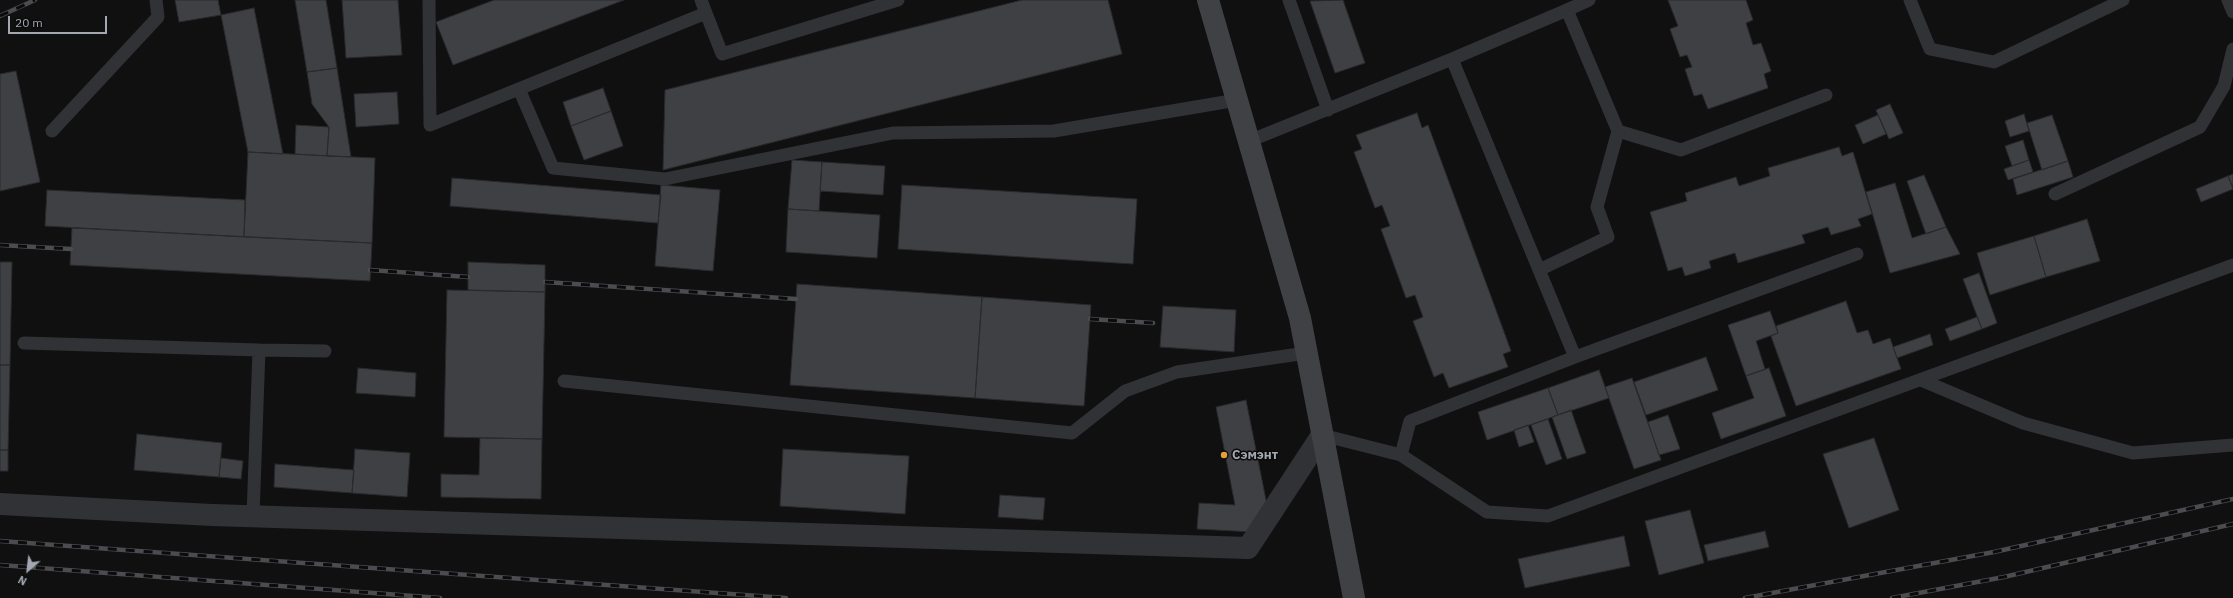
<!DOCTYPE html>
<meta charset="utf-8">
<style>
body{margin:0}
#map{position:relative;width:2233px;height:598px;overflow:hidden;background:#101011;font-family:"IBM Plex Sans",sans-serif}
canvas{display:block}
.north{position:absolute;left:8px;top:550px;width:40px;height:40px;-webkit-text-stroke:3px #0b0b0c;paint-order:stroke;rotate:208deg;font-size:11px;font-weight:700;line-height:16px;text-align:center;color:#a2a7b0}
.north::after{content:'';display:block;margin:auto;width:14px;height:18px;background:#a2a7b0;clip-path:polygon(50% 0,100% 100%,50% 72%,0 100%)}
.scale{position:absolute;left:8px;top:16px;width:99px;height:18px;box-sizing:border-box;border:2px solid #a2a7b0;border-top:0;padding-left:5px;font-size:12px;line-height:14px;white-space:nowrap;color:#a2a7b0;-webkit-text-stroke:3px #0b0b0c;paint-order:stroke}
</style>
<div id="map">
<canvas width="2233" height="598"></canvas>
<div class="north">N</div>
<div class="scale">20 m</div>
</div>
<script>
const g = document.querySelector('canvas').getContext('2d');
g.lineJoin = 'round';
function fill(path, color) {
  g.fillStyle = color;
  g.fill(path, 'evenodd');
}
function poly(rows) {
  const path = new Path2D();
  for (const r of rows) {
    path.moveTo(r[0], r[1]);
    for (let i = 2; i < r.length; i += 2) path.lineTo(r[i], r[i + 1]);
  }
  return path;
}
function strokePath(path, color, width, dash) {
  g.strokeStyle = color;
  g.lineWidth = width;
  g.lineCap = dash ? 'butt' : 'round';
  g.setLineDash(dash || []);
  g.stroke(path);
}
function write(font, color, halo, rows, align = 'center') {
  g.font = font + ' "IBM Plex Sans",sans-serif';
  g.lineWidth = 3;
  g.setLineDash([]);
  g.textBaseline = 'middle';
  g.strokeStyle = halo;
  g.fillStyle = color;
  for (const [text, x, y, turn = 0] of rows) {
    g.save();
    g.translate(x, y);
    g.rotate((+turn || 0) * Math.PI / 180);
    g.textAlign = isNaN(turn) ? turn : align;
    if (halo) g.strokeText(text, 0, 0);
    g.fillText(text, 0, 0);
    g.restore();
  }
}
const building = poly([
 [175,0,218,0,221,15,179,22,175,0],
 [295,0,326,0,337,68,307,72,295,0],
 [342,0,398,0,402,55,346,58,342,0],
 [494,0,624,0,453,65,436,22,494,0],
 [1022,0,1108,0,1122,54,663,170,665,90,1022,0],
 [1343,0,1365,63,1335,73,1310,1,1343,0],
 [1668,0,1746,0,1753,20,1746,23,1753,45,1761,43,1771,71,1764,74,1768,88,1708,109,1702,94,1694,96,1685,69,1692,67,1687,55,1680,57,1670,29,1678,26,1668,0],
 [254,8,283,154,248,152,221,15,254,8],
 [337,68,351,157,327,156,329,127,312,104,307,72,337,68],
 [16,71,40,182,0,191,0,74,16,71],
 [603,88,611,111,571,126,563,102,603,88],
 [397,92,399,124,356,127,354,94,397,92],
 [1890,104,1903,133,1889,139,1876,110,1890,104],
 [611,111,623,146,584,160,571,126,611,111],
 [1417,113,1422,128,1428,125,1511,351,1503,354,1508,367,1449,388,1443,373,1434,377,1413,321,1423,317,1415,295,1406,298,1381,229,1390,226,1382,205,1375,208,1354,152,1362,149,1356,135,1417,113],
 [2024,114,2029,131,2010,137,2005,121,2024,114],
 [1878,115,1886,134,1863,144,1855,125,1878,115],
 [2052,115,2068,161,2042,170,2027,123,2052,115],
 [296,125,329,127,327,156,295,154,296,125],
 [2023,140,2029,160,2012,166,2005,146,2023,140],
 [1839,147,1842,156,1853,152,1872,214,1858,219,1861,226,1831,235,1828,227,1802,235,1805,243,1738,263,1735,253,1709,261,1711,268,1685,276,1682,267,1668,271,1650,212,1687,201,1685,193,1736,177,1739,186,1770,176,1768,168,1839,147],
 [248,152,375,158,372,243,244,237,248,152],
 [792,160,822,162,819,211,788,209,792,160],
 [2029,160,2033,172,2008,180,2004,169,2029,160],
 [2068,161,2073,177,2017,195,2013,179,2068,161],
 [822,162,885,166,883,195,820,191,822,162],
 [2233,174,2233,187,2228,176,2233,174],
 [1924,175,1946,227,1926,234,1907,181,1924,175],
 [2228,176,2233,189,2201,202,2196,189,2228,176],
 [452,178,661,195,658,223,450,206,452,178],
 [1895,183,1912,238,1946,227,1960,254,1890,273,1866,192,1895,183],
 [661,185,720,190,713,271,655,266,661,185],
 [902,185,1137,199,1133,264,898,249,902,185],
 [47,190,245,200,244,237,45,226,47,190],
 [788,209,880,215,877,258,786,252,788,209],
 [2087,219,2100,261,2046,277,2034,236,2087,219],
 [72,228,372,243,370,281,70,265,72,228],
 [2034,236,2046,277,1990,295,1977,253,2034,236],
 [0,262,12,262,10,365,0,365,0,262],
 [468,262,545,265,545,292,468,290,468,262],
 [1979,273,1997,323,1982,329,1963,279,1979,273],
 [797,284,982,297,975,398,790,385,797,284],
 [447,290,545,292,542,439,444,437,447,290],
 [982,297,1091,305,1084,406,975,398,982,297],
 [1846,301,1857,333,1868,330,1873,344,1890,338,1901,369,1796,406,1771,336,1778,333,1776,326,1846,301],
 [1163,306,1236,310,1234,352,1160,347,1163,306],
 [1770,311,1778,333,1756,341,1765,369,1746,376,1728,325,1770,311],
 [1977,317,1982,329,1950,341,1945,329,1977,317],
 [1930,334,1933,345,1897,358,1893,347,1930,334],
 [1706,357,1718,390,1646,415,1634,382,1706,357],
 [0,365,10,365,8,450,0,450,0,365],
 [358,368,416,373,415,397,356,393,358,368],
 [1769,368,1786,416,1721,439,1712,413,1754,398,1746,376,1769,368],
 [1599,370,1609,398,1558,415,1548,388,1599,370],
 [1632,378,1661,460,1634,469,1605,387,1632,378],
 [1548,388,1558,415,1487,440,1478,412,1548,388],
 [1246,400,1267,505,1253,532,1197,529,1199,503,1235,505,1216,407,1246,400],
 [1571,410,1586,453,1567,459,1552,417,1571,410],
 [1668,415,1680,449,1659,455,1648,422,1668,415],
 [1548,419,1562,459,1546,465,1531,425,1548,419],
 [1528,425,1534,442,1519,447,1514,430,1528,425],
 [137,434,222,443,219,477,134,470,137,434],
 [480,438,542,439,541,499,441,497,441,474,479,475,480,438],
 [1874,438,1899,510,1849,528,1823,454,1874,438],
 [355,449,410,453,407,497,352,493,355,449],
 [783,449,909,456,905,514,780,506,783,449],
 [0,450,8,450,8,471,0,471,0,450],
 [221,458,243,461,241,479,219,477,221,458],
 [275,464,354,470,352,493,274,487,275,464],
 [1000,495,1045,498,1043,520,998,517,1000,495],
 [1690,510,1704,563,1659,575,1645,521,1690,510],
 [1765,531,1769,547,1708,561,1704,545,1765,531],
 [1624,536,1630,566,1525,588,1518,559,1624,536]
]);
const service = poly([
 [429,0,430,125,706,13,701,0],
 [1289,0,1328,110],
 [1910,0,1930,49,1994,62,2123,0],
 [2228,0,2233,12],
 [1567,10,1589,0],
 [706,13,722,54,898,0],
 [1452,59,1567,10,1618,131,1597,207,1608,237,1539,270],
 [519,89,553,168,665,179,893,133,1054,131,1237,100],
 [52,131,158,17,156,0],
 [1618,131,1681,150,1826,95],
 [1249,141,1452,59,1575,357,1410,421,1401,455],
 [2055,194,2200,127,2224,86,2233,49],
 [24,343,259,350,253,516],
 [259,350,325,351],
 [1575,357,1857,254],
 [1921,380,2023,423,2133,453,2233,445],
 [564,381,1072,433,1125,391,1177,372,1306,353],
 [1322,435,1401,455,1487,512,1548,516,2233,265]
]);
const minor = poly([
 [0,504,212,515,1248,548,1322,435]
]);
const secondary = poly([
 [1208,0,1300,318,1354,598]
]);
const rail = poly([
 [0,16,35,0],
 [0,245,71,249],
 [370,270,468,277],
 [545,282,796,299],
 [1090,319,1153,323],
 [0,541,786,598],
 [0,565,440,598],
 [1745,598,1994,552,2233,499],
 [1892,598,2004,577,2233,524]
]);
const markers = [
 [1224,455,4,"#e0a138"]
];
const poiNames = [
 ["Сэмэнт",1232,455]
];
fill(building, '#3f4044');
strokePath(building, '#2a2a2d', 1);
strokePath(service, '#313235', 13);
strokePath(minor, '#313235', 22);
strokePath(secondary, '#3f4145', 22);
strokePath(rail, '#4a4c50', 4.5);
strokePath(rail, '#0b0b0c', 3, [9]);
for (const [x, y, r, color] of markers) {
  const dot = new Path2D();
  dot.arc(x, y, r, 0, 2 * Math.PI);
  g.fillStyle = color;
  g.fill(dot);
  strokePath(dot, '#0b0b0c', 1.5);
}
write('bold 13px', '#a2a7b0', '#0b0b0c', poiNames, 'left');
</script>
